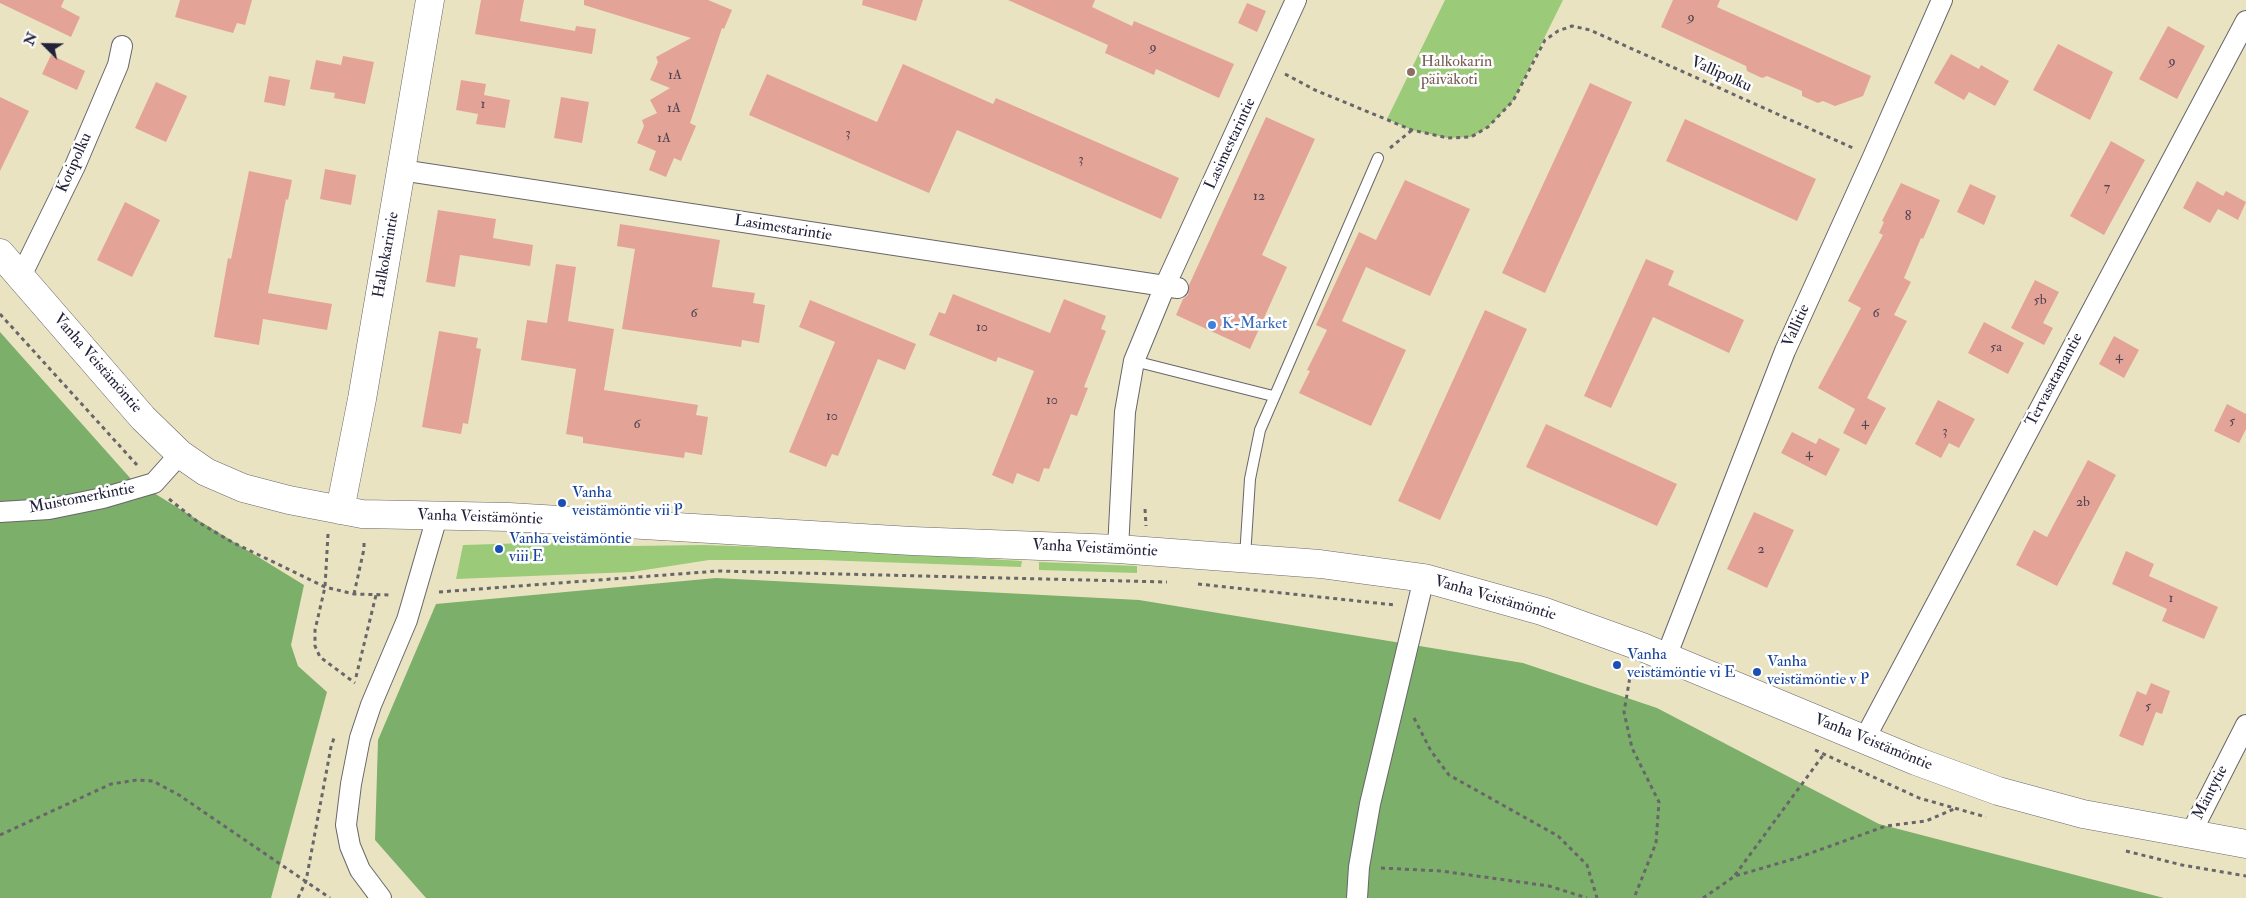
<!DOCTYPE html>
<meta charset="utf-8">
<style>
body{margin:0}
#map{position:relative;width:2246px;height:898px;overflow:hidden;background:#eae3c2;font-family:"IM FELL Double Pica",serif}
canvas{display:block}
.north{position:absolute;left:20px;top:20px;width:50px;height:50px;-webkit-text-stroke:4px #fff;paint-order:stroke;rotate:293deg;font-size:14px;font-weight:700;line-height:20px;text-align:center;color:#22223b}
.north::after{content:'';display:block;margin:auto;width:18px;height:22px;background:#22223b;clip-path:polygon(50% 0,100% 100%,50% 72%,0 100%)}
</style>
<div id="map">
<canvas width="2246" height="898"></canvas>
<div class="north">N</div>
</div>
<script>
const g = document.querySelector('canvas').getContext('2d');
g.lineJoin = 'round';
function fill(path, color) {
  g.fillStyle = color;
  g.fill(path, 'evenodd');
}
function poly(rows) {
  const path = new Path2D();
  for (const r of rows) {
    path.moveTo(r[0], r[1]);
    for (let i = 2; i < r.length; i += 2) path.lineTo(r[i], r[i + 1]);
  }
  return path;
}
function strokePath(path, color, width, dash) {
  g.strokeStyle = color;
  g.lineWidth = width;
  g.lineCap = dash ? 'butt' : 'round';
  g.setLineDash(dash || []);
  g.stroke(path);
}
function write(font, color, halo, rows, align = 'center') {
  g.font = font + ' "IM FELL Double Pica",serif';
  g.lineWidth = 5;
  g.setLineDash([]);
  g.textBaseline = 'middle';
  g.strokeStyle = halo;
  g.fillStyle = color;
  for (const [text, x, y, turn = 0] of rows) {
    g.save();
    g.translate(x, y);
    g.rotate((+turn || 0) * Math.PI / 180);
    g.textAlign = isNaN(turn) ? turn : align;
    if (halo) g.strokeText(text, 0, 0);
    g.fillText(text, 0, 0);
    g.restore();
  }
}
const green = poly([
 [1445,0,1563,0,1513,101,1488,127,1471,137,1448,138,1412,130,1387,119],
 [562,542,631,546,704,545,822,549,1022,561,1021,567,820,560,709,560,632,572,456,579,463,545],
 [1039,562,1137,566,1137,573,1039,570]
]);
const forest = poly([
 [0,332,131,479,304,585,291,645,298,666,327,692,271,898,0,898],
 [716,578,1139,600,1523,663,1657,708,1879,824,2164,898,426,898,375,840,378,740,436,604]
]);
const building = poly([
 [0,0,64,0,61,7,80,17,71,37,0,3],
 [180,0,252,0,245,25,237,23,233,33,175,17],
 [481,0,524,0,520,21,575,31,576,26,596,29,592,54,475,34],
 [584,0,708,0,732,10,724,29,722,28,690,123,696,126,681,161,674,158,666,177,649,170,656,151,637,143,644,126,642,120,657,113,650,100,670,88,650,80,658,62,656,57,691,38,584,5],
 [863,0,923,0,916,21,862,5],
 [1008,0,1095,0,1092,7,1132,26,1134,21,1234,64,1219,98,1156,69,1154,75,1105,53,1108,45],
 [1673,0,1720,0,1717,7,1871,76,1863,96,1835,106,1823,101,1818,103,1802,96,1802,91,1767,76,1762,78,1747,71,1746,66,1661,27],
 [1247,3,1266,11,1257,32,1238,23],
 [2168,26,2205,46,2177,99,2139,79],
 [2058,44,2113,72,2090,120,2033,90],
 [1951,54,1979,69,1981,65,2009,81,1995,106,1969,92,1964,100,1934,83],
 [51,55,85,71,77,90,42,74],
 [343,56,374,62,365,104,334,98,335,93,310,89,316,60,341,65],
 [903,64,993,104,996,98,1179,178,1161,219,957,130,929,193,749,115,767,74,877,122],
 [269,76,290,80,285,106,264,102],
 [461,80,486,84,484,95,510,100,505,128,476,124,478,114,456,110],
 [156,82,187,96,166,142,135,128],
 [1590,83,1632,102,1545,293,1502,273],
 [0,97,29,111,0,171],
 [561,97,589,102,582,143,554,138],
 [1266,117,1315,139,1262,255,1287,267,1250,349,1176,315,1183,299,1188,295,1189,285],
 [1685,119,1816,179,1797,221,1666,161],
 [2111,141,2145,160,2104,235,2070,216],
 [325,169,356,175,351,205,320,199],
 [249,171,292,180,288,200,286,199,268,293,332,304,327,330,263,319,259,345,214,337,228,258,231,259],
 [1405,180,1470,209,1430,296,1366,267,1342,321,1406,350,1371,426,1299,393,1310,371,1307,370,1327,330,1316,325,1359,232,1376,240],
 [2197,181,2223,196,2226,191,2246,202,2238,220,2218,209,2210,223,2183,208],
 [1901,183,1940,200,1923,239,1921,238,1904,278,1911,282,1894,315,1907,321,1867,398,1886,408,1866,445,1843,433,1855,409,1818,388,1861,308,1848,301,1883,235,1879,233,1884,222,1882,221],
 [1970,184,1996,196,1984,225,1957,212],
 [125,202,160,220,132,277,97,260],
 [438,210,496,219,493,238,533,245,530,266,460,255,455,287,426,282],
 [620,224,720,240,712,287,755,293,753,303,765,305,759,343,742,340,741,347,622,329,635,249,617,246],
 [1646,259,1674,271,1668,285,1744,320,1729,353,1653,317,1611,408,1584,396],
 [556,264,576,267,568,321,614,329,604,390,698,405,696,415,708,417,702,455,685,452,684,458,636,451,583,443,583,437,566,434,576,369,521,360,527,320,547,323],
 [2035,280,2059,292,2043,323,2053,328,2044,345,2011,328],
 [953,294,1050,333,1064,299,1106,316,1101,329,1106,331,1084,387,1088,388,1077,416,1071,414,1049,469,1044,468,1039,482,1017,473,1013,484,992,475,1034,371,998,357,996,362,929,335,939,312,945,314],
 [810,300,916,344,905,370,878,359,838,456,832,454,826,467,789,452,835,342,799,327],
 [1485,310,1527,329,1440,520,1398,501],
 [1984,322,2024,343,2008,374,1968,353],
 [439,331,478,338,476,348,481,349,468,424,463,423,461,434,422,427],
 [2114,336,2139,350,2124,378,2099,364],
 [1938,400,1975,419,1959,448,1949,443,1941,458,1915,444],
 [2227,404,2246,414,2246,429,2239,443,2214,431],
 [1546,424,1677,484,1657,526,1526,467],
 [1792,432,1816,444,1819,438,1840,449,1826,476,1781,453],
 [2088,460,2116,475,2057,586,2016,565,2034,530,2047,537],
 [1754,512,1794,530,1767,588,1727,569],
 [2126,551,2154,564,2149,576,2218,607,2204,639,2162,621,2167,609,2112,584],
 [2151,683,2170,691,2162,714,2156,712,2143,746,2119,736,2137,691,2146,695]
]);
const path = poly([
 [1285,74,1315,90,1412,130,1448,138,1471,137,1488,127,1513,101,1545,40,1558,31,1572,26,1590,30,1853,148],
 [1390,148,1412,130],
 [0,314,137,465],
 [169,499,198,522,232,542,325,587,354,594,391,595],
 [1145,509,1146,526],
 [328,534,325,587,315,630,315,646,320,657,355,683],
 [1198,584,1395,605],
 [439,592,718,571,1167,582],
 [354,594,364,549,364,541],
 [1631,671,1624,712,1632,748,1659,802,1656,843,1634,898],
 [356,677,376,595],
 [1414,718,1431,751,1449,775,1558,836,1587,865,1597,898],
 [1815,750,1919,798,1986,817],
 [0,835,111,784,137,780,153,781,179,795,330,898],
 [2126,851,2182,865,2246,876],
 [1381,868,1441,871,1549,886,1587,898],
 [1735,875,1824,754],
 [298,898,306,881,331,747,335,735],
 [1703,898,1735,876,1797,858,1886,826,1926,821,1954,809]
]);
const lane = poly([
 [1134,361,1273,396],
 [1245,557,1250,479,1260,430,1378,158]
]);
const street = poly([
 [401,170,1178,288],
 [21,276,75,166,118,65,122,46],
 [0,512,49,509,103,498,154,483,180,454],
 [1118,549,1125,412,1134,361,1165,286,1296,0],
 [1666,657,1785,351,1873,157,1942,0],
 [1864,740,2246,21],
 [2190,835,2246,725],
 [381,898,360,870,350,846,346,825,351,784,360,738,371,705,407,620,437,517],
 [1357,898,1359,867,1370,804,1424,578]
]);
const secondary = poly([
 [0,253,143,418,180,454,206,472,243,488,289,500,362,514,509,517,912,541,1118,549,1320,564,1424,578,1542,611,1642,647,1916,761,1998,791,2083,814,2246,844],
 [340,510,362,399,430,0]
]);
const markers = [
 [1411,72,5,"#8d6e63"],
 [1212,325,5,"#3f7fe0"],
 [562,503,5,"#1a4fb4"],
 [499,549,5,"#1a4fb4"],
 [1617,665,5,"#1a4fb4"],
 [1757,672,5,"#1a4fb4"]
];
const numberNames = [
 ["9",1691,18],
 ["9",1153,48],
 ["9",2172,62],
 ["1A",675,76],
 ["1",483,105],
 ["1A",674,109],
 ["3",848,134],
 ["1A",664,139],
 ["3",1081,160],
 ["7",2107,188],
 ["12",1259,197],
 ["8",1908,217],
 ["5b",2040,301],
 ["6",694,314],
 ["6",1876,314],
 ["10",982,328],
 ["5a",1996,348],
 ["4",2119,357],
 ["10",1052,401],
 ["10",832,417],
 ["5",2232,422],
 ["4",1865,423],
 ["6",637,425],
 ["3",1945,432],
 ["4",1809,454],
 ["2b",2083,503],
 ["2",1761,550],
 ["1",2171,599],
 ["5",2148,707]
];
const educationNames = [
 ["Halkokarin",1421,63],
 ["päiväkoti",1421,81]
];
const streetNames = [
 ["Vallipolku",1721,75,24],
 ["Lasimestarintie",1231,144,-65],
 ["Kotipolku",75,163,-66],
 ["Lasimestarintie",783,229,9],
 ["Halkokarintie",387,255,-80],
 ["Vallitie",1797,326,-66],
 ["Vanha Veistämöntie",97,364,49],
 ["Tervasatamantie",2055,380,-62],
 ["Muistomerkintie",82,499,-11],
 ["Vanha Veistämöntie",480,518,2],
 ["Vanha Veistämöntie",1095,549,3],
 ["Vanha Veistämöntie",1495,599,16],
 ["Vanha Veistämöntie",1873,743,22],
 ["Mäntytie",2211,793,-63]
];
const shopNames = [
 ["K-Market",1222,325]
];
const transitNames = [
 ["Vanha",572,494],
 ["veistämöntie vii P",572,512],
 ["Vanha veistämöntie",509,540],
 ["viii E",509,558],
 ["Vanha",1627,656],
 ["veistämöntie vi E",1627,674],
 ["Vanha",1767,663],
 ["veistämöntie v P",1767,681]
];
fill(green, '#9bcb79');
fill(forest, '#7caf69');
fill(building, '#e3a497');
strokePath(lane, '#68666a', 12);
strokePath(street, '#68666a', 22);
strokePath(secondary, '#68666a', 29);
strokePath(path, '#68666a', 3, [4, 4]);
strokePath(lane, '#fff', 10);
strokePath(street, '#fff', 20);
strokePath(secondary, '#fff', 28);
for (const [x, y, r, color] of markers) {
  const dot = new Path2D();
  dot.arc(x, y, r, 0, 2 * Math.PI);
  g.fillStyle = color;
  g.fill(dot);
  strokePath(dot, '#fff', 2);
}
write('14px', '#524252', null, numberNames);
write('16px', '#785e54', '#fff', educationNames, 'left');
write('16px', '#22223b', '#fff', streetNames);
write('16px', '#366cbe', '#fff', shopNames, 'left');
write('16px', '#164399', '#fff', transitNames, 'left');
</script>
